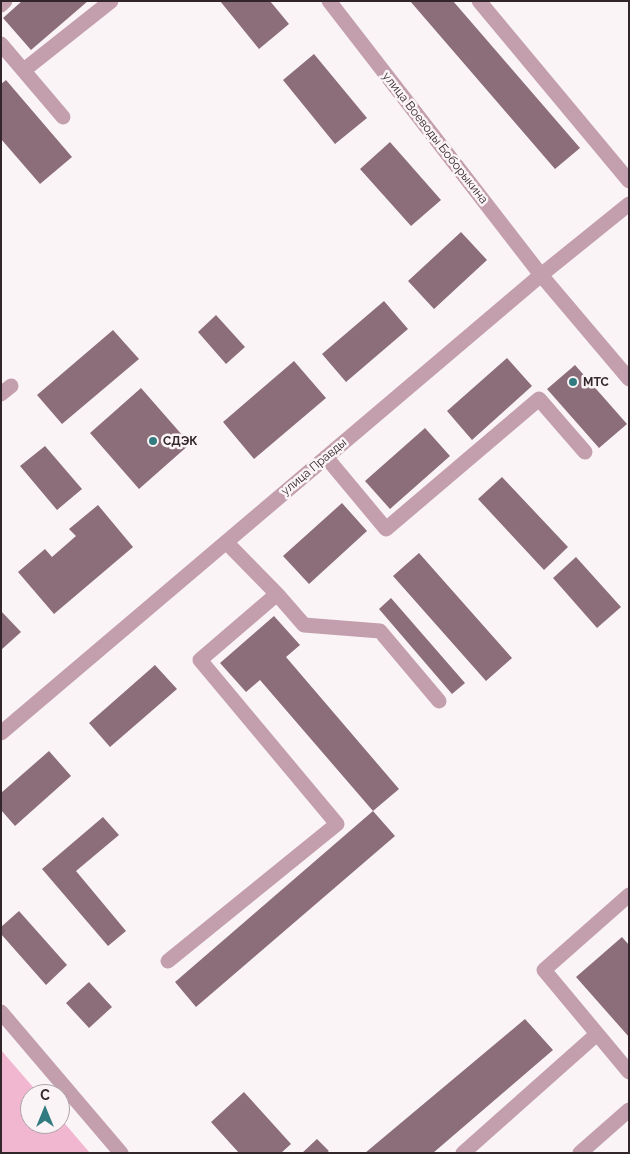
<!DOCTYPE html>
<meta charset="utf-8">
<style>
body{margin:0}
#map{position:relative;width:630px;height:1154px;overflow:hidden;background:#fbf4f6;font-family:Raleway,sans-serif}
canvas{display:block}
.frame{position:absolute;inset:0;border:2px solid #32262b;pointer-events:none}
.north{position:absolute;left:20px;top:1084px;width:50px;height:50px;box-sizing:border-box;background:#fbf4f6;border:1px solid #aba2a5;border-radius:50%;rotate:0deg;font-size:14px;font-weight:700;line-height:20px;text-align:center;color:#32262b}
.north::after{content:'';display:block;margin:auto;width:18px;height:22px;background:#327b80;clip-path:polygon(50% 0,100% 100%,50% 72%,0 100%)}
</style>
<div id="map">
<canvas width="630" height="1154"></canvas>
<div class="frame"></div>
<div class="north">С</div>
</div>
<script>
const g = document.querySelector('canvas').getContext('2d');
g.lineJoin = 'round';
function fill(path, color) {
  g.fillStyle = color;
  g.fill(path, 'evenodd');
}
function poly(rows) {
  const path = new Path2D();
  for (const r of rows) {
    path.moveTo(r[0], r[1]);
    for (let i = 2; i < r.length; i += 2) path.lineTo(r[i], r[i + 1]);
  }
  return path;
}
function strokePath(path, color, width, dash) {
  g.strokeStyle = color;
  g.lineWidth = width;
  g.lineCap = dash ? 'butt' : 'round';
  g.setLineDash(dash || []);
  g.stroke(path);
}
function write(font, color, halo, rows, align = 'center') {
  g.font = font + ' Raleway,sans-serif';
  g.lineWidth = 5;
  g.setLineDash([]);
  g.textBaseline = 'middle';
  g.strokeStyle = halo;
  g.fillStyle = color;
  for (const [text, x, y, turn = 0] of rows) {
    g.save();
    g.translate(x, y);
    g.rotate((+turn || 0) * Math.PI / 180);
    g.textAlign = isNaN(turn) ? turn : align;
    if (halo) g.strokeText(text, 0, 0);
    g.fillText(text, 0, 0);
    g.restore();
  }
}
const green = poly([
 [1,1050,39,1094,30,1094,30,1124,60,1124,60,1118,90,1153,1,1153]
]);
const building = poly([
 [22,1,88,1,31,50,3,18],
 [220,1,270,1,289,24,259,49],
 [410,1,453,1,580,148,555,169],
 [314,54,367,118,335,144,283,80],
 [6,80,72,157,40,184,1,139,1,84],
 [390,142,441,200,411,226,360,169],
 [461,232,487,260,434,309,408,281],
 [384,301,408,329,346,382,322,354],
 [216,315,245,347,226,364,198,332],
 [113,330,139,359,62,424,37,395],
 [507,358,532,386,472,440,447,411],
 [294,361,326,398,254,459,223,422],
 [575,365,627,424,599,448,547,389],
 [141,388,190,444,139,489,90,433],
 [425,428,450,456,390,509,365,481],
 [45,446,82,489,57,510,20,466],
 [502,477,568,547,544,570,478,499],
 [342,503,367,531,309,584,283,556],
 [98,505,133,547,54,614,18,572,45,549,52,557,76,536,69,529],
 [419,553,512,658,486,681,393,576],
 [576,557,621,607,597,628,553,578],
 [391,598,465,683,452,694,379,609],
 [1,611,21,632,1,650],
 [274,616,300,645,286,657,399,789,373,811,395,836,196,1007,175,982,373,811,260,680,246,692,220,663],
 [155,665,177,689,110,747,89,723],
 [49,751,71,776,15,826,1,810,1,793],
 [103,817,119,835,76,871,126,931,108,946,42,869],
 [19,911,67,965,46,985,1,934,1,927],
 [622,937,629,945,629,1037,576,977],
 [89,982,112,1007,89,1028,66,1003],
 [525,1019,553,1050,433,1153,365,1153],
 [244,1092,291,1144,281,1153,239,1153,211,1122],
 [317,1139,329,1151,326,1153,302,1153]
]);
const minor = poly([
 [329,1,541,275,629,379],
 [479,1,629,181],
 [1,5,5,1],
 [1,44,63,117],
 [24,70,111,1],
 [1,394,11,386],
 [326,457,386,529,539,399,585,452],
 [277,594,304,625,380,631,439,701],
 [1,733,541,275,629,204],
 [629,895,544,970,629,1072],
 [168,961,337,824,200,660,277,594,226,542],
 [1,1012,121,1153],
 [463,1153,597,1034],
 [580,1153,629,1110]
]);
const markers = [
 [573,382,5,"#327b80"],
 [153,441,5,"#327b80"]
];
const streetNames = [
 ["улица Воеводы Боборыкина",435,138,52],
 ["улица Правды",314,467,-40]
];
const poiNames = [
 ["МТС",583,382],
 ["СДЭК",163,441]
];
fill(green, '#f2b7d0');
fill(building, '#8c6e7a');
strokePath(minor, '#c39fae', 15);
for (const [x, y, r, color] of markers) {
  const dot = new Path2D();
  dot.arc(x, y, r, 0, 2 * Math.PI);
  g.fillStyle = color;
  g.fill(dot);
  strokePath(dot, '#fbf4f6', 2);
}
write('12px', '#32262b', '#fbf4f6', streetNames);
write('bold 12px', '#32262b', '#fbf4f6', poiNames, 'left');
</script>
